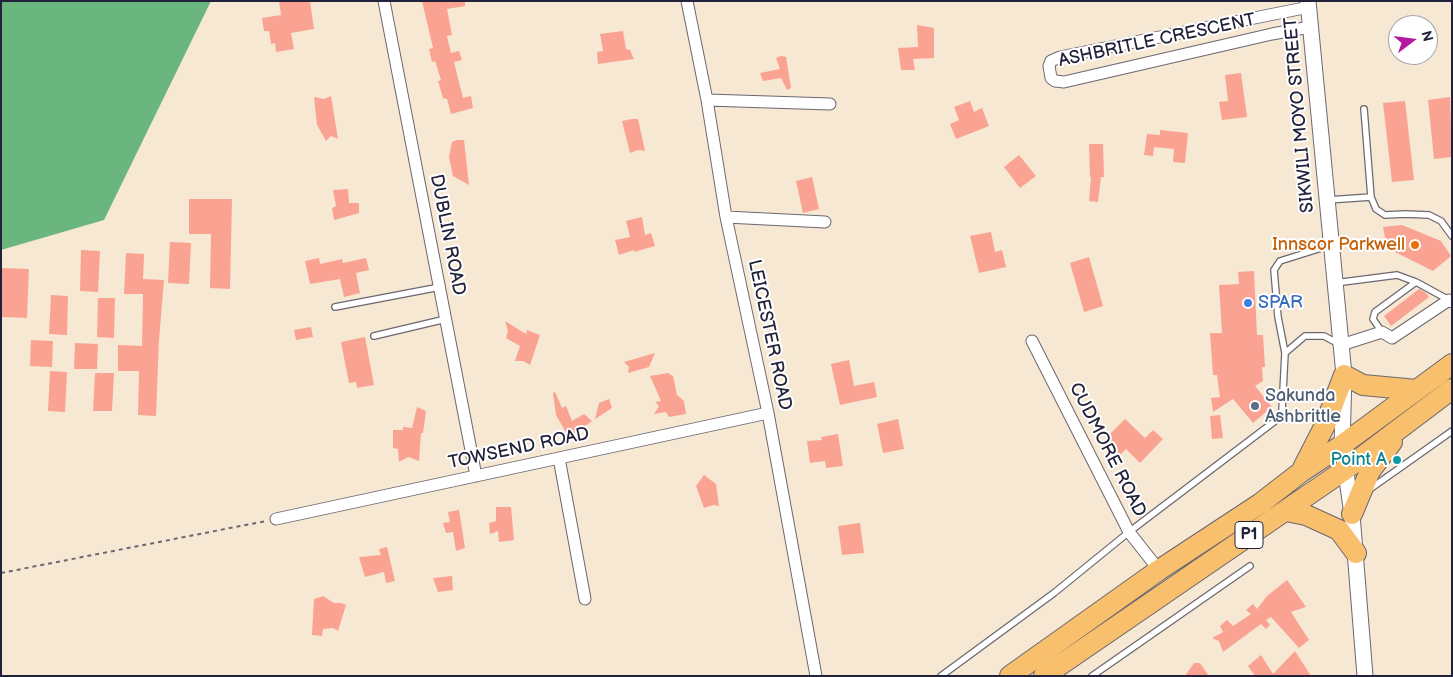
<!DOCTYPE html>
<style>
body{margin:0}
#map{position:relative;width:1453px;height:677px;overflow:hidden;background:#f6e8d3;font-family:"Balsamiq Sans",sans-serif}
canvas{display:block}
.frame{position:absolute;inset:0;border:2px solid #22223b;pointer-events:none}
.north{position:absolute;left:1388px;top:15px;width:50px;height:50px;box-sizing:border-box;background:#fff;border:1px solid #a7a7b1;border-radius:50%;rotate:75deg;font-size:14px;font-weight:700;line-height:20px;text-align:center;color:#22223b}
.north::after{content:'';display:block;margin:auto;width:18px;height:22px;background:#b5179e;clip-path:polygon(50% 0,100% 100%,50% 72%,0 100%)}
</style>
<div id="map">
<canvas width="1453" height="677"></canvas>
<div class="frame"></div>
<div class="north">N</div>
</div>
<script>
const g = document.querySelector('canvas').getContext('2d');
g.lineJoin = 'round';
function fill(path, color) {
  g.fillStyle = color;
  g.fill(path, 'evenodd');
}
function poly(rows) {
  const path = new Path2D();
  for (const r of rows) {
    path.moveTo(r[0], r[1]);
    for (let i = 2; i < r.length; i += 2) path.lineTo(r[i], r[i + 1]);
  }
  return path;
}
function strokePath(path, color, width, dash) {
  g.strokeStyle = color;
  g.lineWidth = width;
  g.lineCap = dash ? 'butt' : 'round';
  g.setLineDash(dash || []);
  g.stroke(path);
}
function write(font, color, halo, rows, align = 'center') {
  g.font = font + ' "Balsamiq Sans",sans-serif';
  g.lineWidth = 4;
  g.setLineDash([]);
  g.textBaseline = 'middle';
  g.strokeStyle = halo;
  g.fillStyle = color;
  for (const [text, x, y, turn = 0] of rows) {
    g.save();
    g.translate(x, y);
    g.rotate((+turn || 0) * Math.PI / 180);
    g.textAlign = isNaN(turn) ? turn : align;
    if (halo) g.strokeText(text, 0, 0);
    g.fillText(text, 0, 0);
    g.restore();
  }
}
const forest = poly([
 [1,1,211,1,104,220,1,250]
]);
const building = poly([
 [279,1,310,1,314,29,291,33,294,49,276,52,275,43,271,44,269,31,264,31,262,18,281,15],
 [422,1,465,1,465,6,447,9,452,35,447,36,451,53,459,51,462,60,454,62,463,98,471,96,473,108,451,114,447,99,443,98,438,81,441,80,435,61,432,62,429,49,433,48],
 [917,25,934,28,934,58,913,59,915,70,901,70,898,48,918,47],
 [623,31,626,49,630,50,634,59,598,64,597,52,603,51,600,34],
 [781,56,786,57,791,88,787,90,781,78,763,81,760,73,780,69,776,58],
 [1241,73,1247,117,1222,120,1219,102,1228,101,1225,75],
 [331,96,338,139,331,136,326,141,317,125,314,97,324,99],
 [1450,97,1452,157,1434,159,1428,100],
 [970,101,974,112,982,108,989,126,956,139,950,124,959,120,954,107],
 [1405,101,1414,180,1392,182,1383,103],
 [632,119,638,119,645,151,638,150,630,153,622,121],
 [1160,130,1188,133,1185,163,1173,162,1174,149,1154,147,1153,156,1144,155,1147,134,1160,135],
 [457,140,464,140,469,185,453,176,449,157,452,142],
 [1089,144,1103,144,1104,177,1101,177,1098,202,1089,201,1091,177,1090,177],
 [1019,155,1036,176,1020,188,1004,167],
 [812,177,819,209,803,213,796,181],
 [348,189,349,203,359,203,359,213,334,220,332,208,336,206,333,190],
 [189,199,232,199,230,289,210,288,211,234,189,234],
 [642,217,645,235,651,233,655,246,634,252,634,250,619,255,615,240,630,237,626,221],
 [1402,225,1441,241,1451,256,1433,271,1387,248,1383,227],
 [991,232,995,252,1002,250,1006,267,979,273,970,236],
 [170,242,191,243,189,284,168,283],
 [81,250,100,251,98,292,80,291],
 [126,253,144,254,143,279,164,280,159,340,156,416,138,415,139,371,118,371,118,345,142,346,143,294,124,294],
 [1089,257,1103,306,1084,312,1070,263],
 [319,258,320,264,342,259,343,263,366,258,369,270,356,273,360,293,344,297,340,279,310,284,305,261],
 [1,268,29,269,27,318,1,317],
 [1254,271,1257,335,1263,335,1265,367,1262,367,1263,381,1255,386,1272,407,1253,423,1233,399,1213,412,1211,398,1220,397,1217,375,1213,375,1210,333,1222,333,1219,285,1239,284,1238,272],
 [1419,289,1426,293,1429,297,1391,326,1384,316],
 [51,295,68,296,67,335,49,334],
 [98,298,115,298,114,338,97,337],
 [505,321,526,334,527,330,540,335,530,365,523,361,515,361,520,346,506,338,508,331],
 [311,327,313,337,296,340,294,330],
 [365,337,374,385,357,388,356,382,349,383,341,342],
 [31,340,53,341,52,367,30,366],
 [75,343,98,344,97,369,74,369],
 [655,353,649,367,628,373,629,367,624,362],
 [849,360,854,386,874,382,877,397,840,405,831,364],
 [50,371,67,372,65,412,48,411],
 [95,373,114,373,112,411,93,411],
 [668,373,673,376,677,395,684,401,686,414,669,417,666,412,654,414,659,406,655,402,661,401,650,376],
 [555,392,562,408,566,406,572,421,584,414,592,421,569,438,556,415,553,393],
 [609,399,612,408,595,419,599,403],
 [417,407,426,411,423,433,421,433,419,461,408,457,399,462,398,449,393,448,393,430,403,430,403,427,412,428],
 [1220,415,1223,438,1212,439,1210,416],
 [898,419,904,449,883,453,877,424],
 [1125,419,1145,438,1153,430,1163,439,1140,463,1126,449,1115,461,1105,450,1111,444,1106,438],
 [838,434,843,466,826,468,825,461,810,463,807,441,822,440,821,437],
 [704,475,716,484,719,506,713,505,704,508,696,486],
 [496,507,511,507,514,540,499,542,498,531,490,534,489,523,496,521],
 [459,510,465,548,456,551,453,532,446,533,443,523,450,522,448,512],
 [860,523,864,553,842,555,838,526],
 [387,547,395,581,386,583,384,572,365,577,359,557,381,555,379,549],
 [452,576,453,590,438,592,433,578],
 [1287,580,1306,607,1291,612,1309,640,1299,648,1271,617,1266,620,1270,625,1266,629,1261,624,1223,652,1219,641,1212,638,1223,632,1220,626,1227,620,1233,626,1251,614,1246,610,1253,604,1257,609,1267,596],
 [323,596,334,603,341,603,346,605,338,631,333,628,323,629,322,636,312,635,314,599],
 [1295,651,1311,676,1255,676,1248,666,1261,655,1273,674],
 [1194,663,1200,663,1209,676,1185,676]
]);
const path = poly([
 [1,573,266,521]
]);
const service = poly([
 [1364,109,1371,197,1376,209,1385,215,1405,214,1429,215,1441,221,1452,236],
 [1328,200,1371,197],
 [1335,283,1397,275,1416,282],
 [335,307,440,287],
 [1382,332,1373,319,1375,312,1416,282,1449,300],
 [374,336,446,319],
 [1285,353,1278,317,1274,270,1280,261,1331,245],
 [1370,489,1452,431],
 [941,676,1054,593,1129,532,1279,418,1282,411,1285,353,1305,336,1324,336,1339,344],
 [1092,676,1250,566]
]);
const minor = poly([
 [384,1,476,476],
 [687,1,707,100,726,217,768,413,816,676],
 [1309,7,1060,57,1051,61,1049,66,1051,78,1055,81,1064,82,1272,34,1310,27],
 [707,100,830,104],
 [726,217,825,222],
 [1032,341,1129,532,1159,570],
 [1341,345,1382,332,1392,338,1449,300,1452,302],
 [559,458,585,599],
 [276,519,768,413]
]);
const tertiary = poly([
 [1308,1,1344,375,1342,445,1352,514,1365,676]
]);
const trunk = poly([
 [1303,468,1325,425,1344,375,1363,385,1417,390],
 [1286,511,1306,515,1339,530,1356,553],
 [1352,514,1370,471,1392,442],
 [1010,676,1159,570,1261,503,1301,472,1342,445,1452,364],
 [1044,676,1346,469,1452,389]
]);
const markers = [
 [1415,245,5,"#e8710a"],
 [1248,303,5,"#3f7fe0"],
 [1255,406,5,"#5c6f8a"],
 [1397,460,5,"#0f9aa8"]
];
const shields = [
 [1249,535,28]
];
const shieldNames = [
 ["P1",1249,535]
];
const streetNames = [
 ["ASHBRITLE CRESCENT",1157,41,-12],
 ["SIKWILI MOYO STREET",1300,115,-95],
 ["DUBLIN ROAD",447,235,79],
 ["LEICESTER ROAD",769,335,78],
 ["TOWSEND ROAD",519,449,-12],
 ["CUDMORE ROAD",1107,450,63]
];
const foodNames = [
 ["Innscor Parkwell",1405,245]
];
const shopNames = [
 ["SPAR",1258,303]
];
const serviceNames = [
 ["Sakunda",1265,396],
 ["Ashbrittle",1265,417]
];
const cultureNames = [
 ["Point A",1387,460]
];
fill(forest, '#6ab67e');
fill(building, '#faa392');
strokePath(service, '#6c6770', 8);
strokePath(minor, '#6c6770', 13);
strokePath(tertiary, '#6c6770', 17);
strokePath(trunk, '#6c6770', 22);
strokePath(path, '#6c6770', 2, [4, 4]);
strokePath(service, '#fff', 5.5);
strokePath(minor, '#fff', 11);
strokePath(tertiary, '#fff', 15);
strokePath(trunk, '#f8bf6c', 20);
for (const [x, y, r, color] of markers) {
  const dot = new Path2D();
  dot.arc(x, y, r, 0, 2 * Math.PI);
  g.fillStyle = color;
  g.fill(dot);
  strokePath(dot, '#fff', 2);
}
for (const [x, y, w] of shields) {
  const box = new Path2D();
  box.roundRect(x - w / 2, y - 13.5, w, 27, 4);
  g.fillStyle = '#fff';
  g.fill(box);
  strokePath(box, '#22223b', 1);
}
write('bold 16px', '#22223b', null, shieldNames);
write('18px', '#22223b', '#fff', streetNames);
write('18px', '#c56008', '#fff', foodNames, 'right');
write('18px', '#366cbe', '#fff', shopNames, 'left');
write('18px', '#4e5e75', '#fff', serviceNames, 'left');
write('18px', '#0d838f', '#fff', cultureNames, 'right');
</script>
